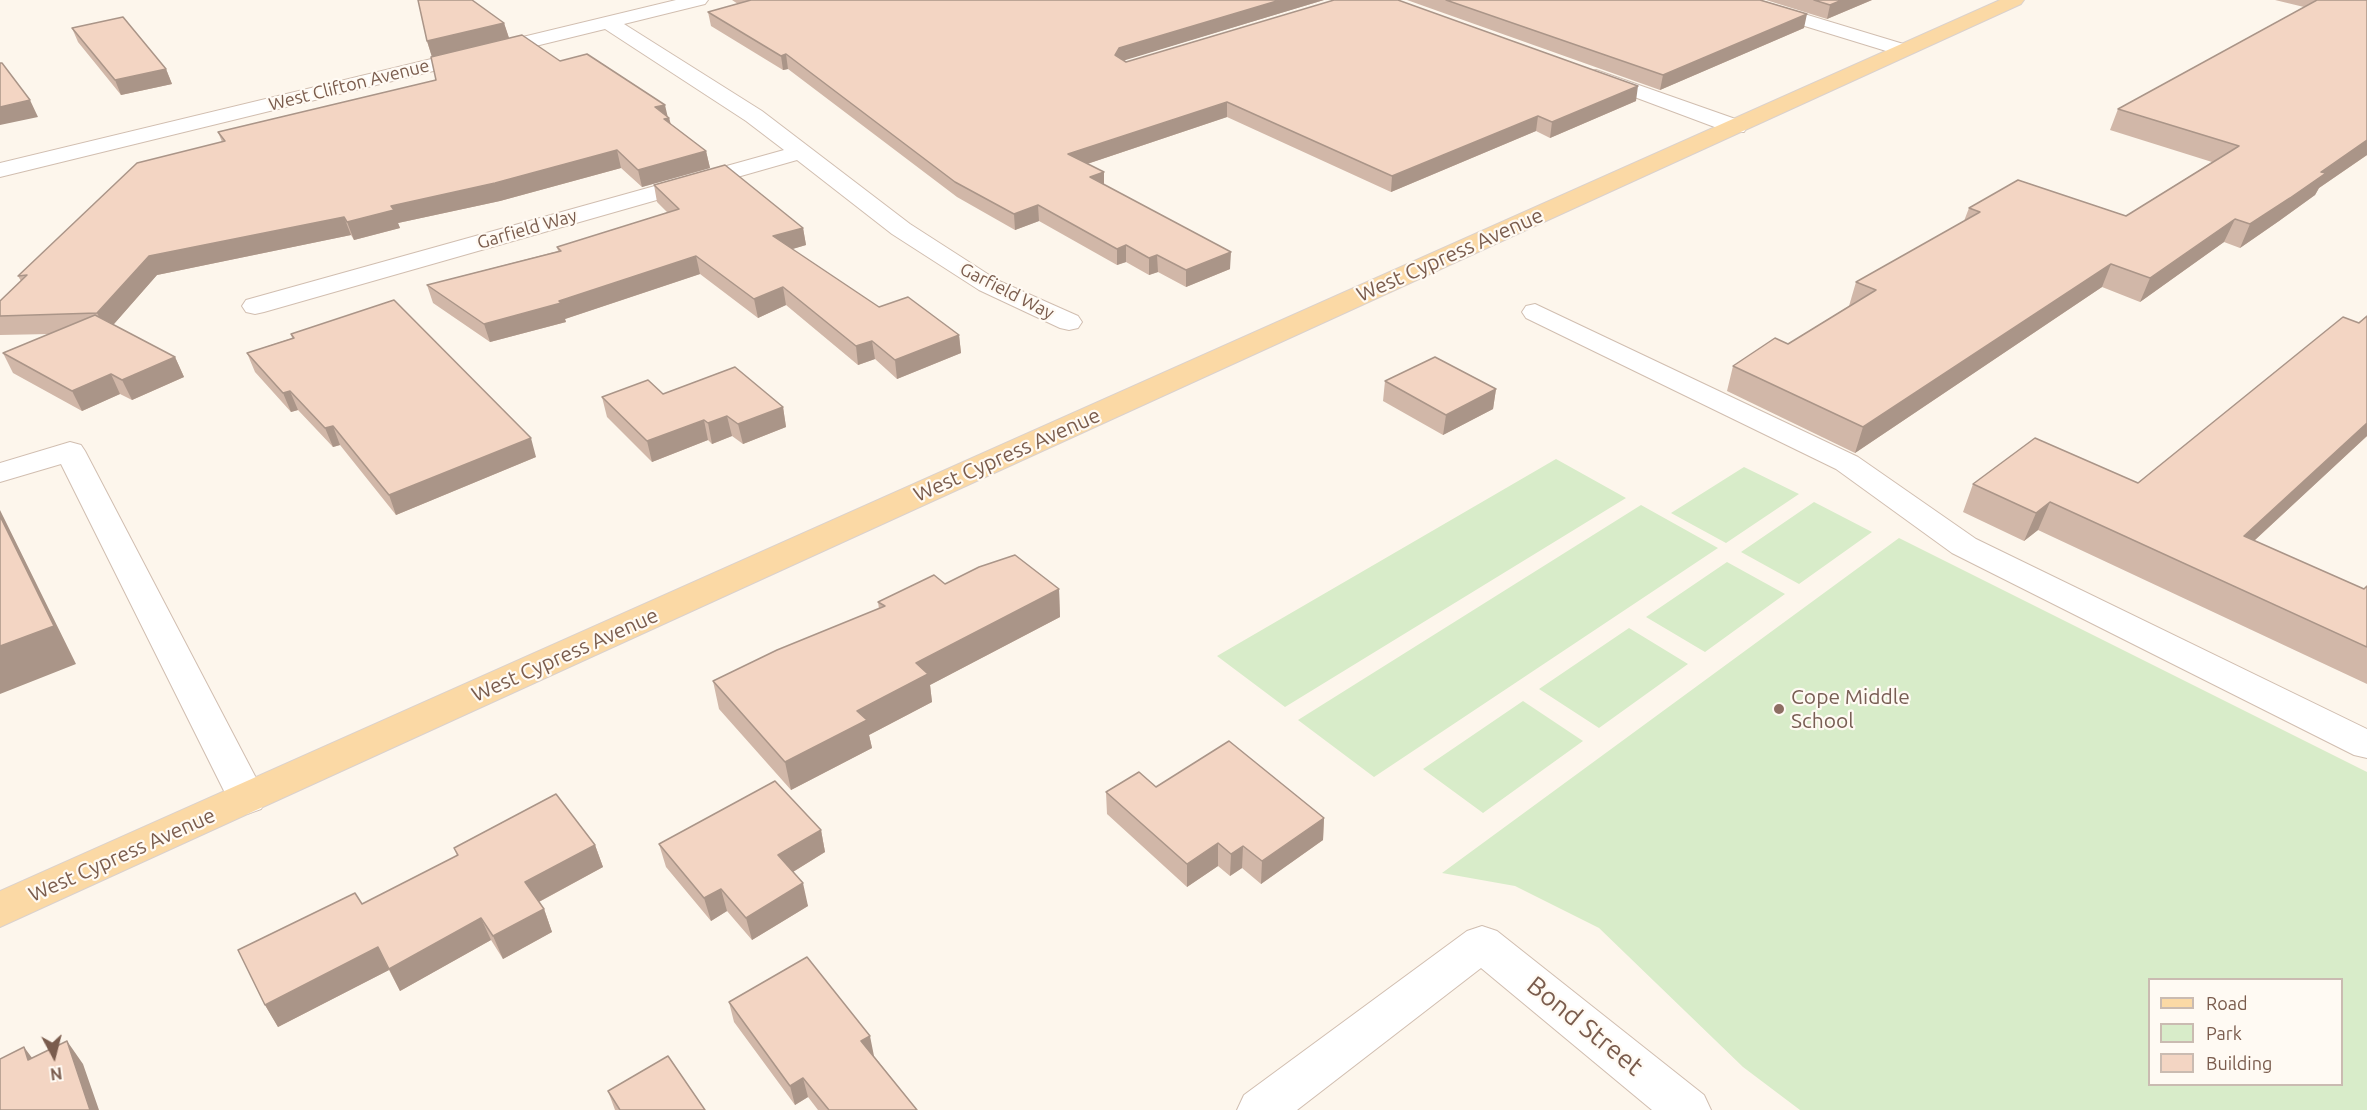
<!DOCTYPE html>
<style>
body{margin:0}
#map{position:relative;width:2367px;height:1110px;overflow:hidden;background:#fdf6ec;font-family:Ubuntu,sans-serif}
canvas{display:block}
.legend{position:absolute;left:2148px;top:978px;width:195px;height:108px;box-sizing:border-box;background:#fffaf3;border:2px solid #cabbb1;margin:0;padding:8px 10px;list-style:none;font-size:18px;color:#7a5c4d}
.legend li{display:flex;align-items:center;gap:12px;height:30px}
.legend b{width:30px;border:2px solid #cabbb1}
.north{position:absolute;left:24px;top:1026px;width:60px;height:60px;-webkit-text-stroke:4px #fffaf3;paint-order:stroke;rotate:173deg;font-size:16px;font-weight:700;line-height:24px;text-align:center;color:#7a5c4d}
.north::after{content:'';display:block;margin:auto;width:21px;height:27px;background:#7a5c4d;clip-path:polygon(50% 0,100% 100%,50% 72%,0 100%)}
</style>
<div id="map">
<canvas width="2367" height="1110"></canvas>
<ul class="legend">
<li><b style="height:8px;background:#fbd9a5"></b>Road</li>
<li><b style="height:16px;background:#d8ecc9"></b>Park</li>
<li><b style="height:16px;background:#f3d5c3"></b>Building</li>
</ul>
<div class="north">N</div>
</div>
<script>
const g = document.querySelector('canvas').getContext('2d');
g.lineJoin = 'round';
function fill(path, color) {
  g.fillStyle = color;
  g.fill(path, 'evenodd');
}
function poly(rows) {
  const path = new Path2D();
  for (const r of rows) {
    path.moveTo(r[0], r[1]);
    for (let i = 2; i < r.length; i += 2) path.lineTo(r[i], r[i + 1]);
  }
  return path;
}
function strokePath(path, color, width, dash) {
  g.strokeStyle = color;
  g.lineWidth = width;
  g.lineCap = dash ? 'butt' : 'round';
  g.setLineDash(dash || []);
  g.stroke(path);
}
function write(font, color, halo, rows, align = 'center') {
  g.font = font + ' Ubuntu,sans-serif';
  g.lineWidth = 4.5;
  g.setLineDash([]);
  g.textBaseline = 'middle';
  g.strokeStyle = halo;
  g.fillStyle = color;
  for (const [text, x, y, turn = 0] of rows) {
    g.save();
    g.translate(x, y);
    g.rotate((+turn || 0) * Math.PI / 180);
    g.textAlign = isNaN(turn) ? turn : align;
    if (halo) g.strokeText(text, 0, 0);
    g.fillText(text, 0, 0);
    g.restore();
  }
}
const green = poly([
 [1556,459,1626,498,1285,707,1217,656],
 [1744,467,1799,494,1726,543,1671,513],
 [1814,502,1872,532,1799,584,1741,552],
 [1641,505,1718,548,1374,777,1298,720],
 [1899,538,2367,772,2367,1110,1800,1110,1743,1067,1599,928,1515,886,1442,873],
 [2150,980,2342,980,2342,1084,2150,1084],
 [1727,562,1785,594,1705,652,1646,617],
 [1629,628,1688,664,1599,728,1539,689],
 [1523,701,1583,741,1483,813,1423,769]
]);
const minor = poly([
 [676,0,708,0,705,4,624,24,762,111,910,224,997,280,1078,316,1082,322,1078,328,1069,330,1060,328,979,290,892,234,797,160,264,312,255,314,246,312,242,306,246,300,784,150,746,121,605,29,0,177,0,163,676,0],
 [1730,0,1758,0,1910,46,1913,50,1910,54,1896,54,1733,4,1730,0],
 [1596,70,1744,122,1747,127,1744,132,1728,132,1589,80,1586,76,1589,72,1596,70],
 [1535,304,1858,457,1976,539,2367,729,2367,758,2354,755,1952,553,1836,469,1526,318,1522,312,1526,306,1535,304],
 [70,442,81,445,85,451,267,799,261,809,247,814,233,809,61,464,0,482,0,463,70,442],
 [1482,926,1497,931,1704,1095,1711,1110,1652,1110,1481,968,1297,1110,1237,1110,1244,1095,1467,931,1482,926]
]);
const major = poly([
 [2000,0,2024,0,2021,4,0,927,0,891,2000,0]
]);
const wall = poly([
 [732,0,1324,0,1124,60,1126,62,1636,101,1550,138,1536,131,1391,192,1227,117,1087,164,1104,172,1104,184,1230,269,1186,287,1158,272,1149,275,1126,262,1117,265,1039,221,1015,230,957,197,788,69,783,70,711,26,708,12,738,4],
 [1407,0,1760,0,1804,28,1660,90],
 [1766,0,1872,0,1827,19],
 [2275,0,2367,0,2367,155,2319,188,2315,195,2279,221,2240,248,2224,242,2140,302,2102,287,1855,453,1727,391,1733,366,1788,344,1849,306,1856,282,1964,221,1969,208,2126,216,2212,162,2110,130,2118,109,2304,7],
 [504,23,509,38,560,61,667,116,669,118,671,124,706,151,710,168,642,187,621,168,500,201,398,223,400,228,354,240,351,235,157,275,113,325,175,357,184,377,132,400,120,394,82,411,13,373,3,353,50,334,0,335,0,301,21,281,18,276,222,142,218,132,436,80,432,57,427,41],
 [72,28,166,69,172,84,121,95,78,42],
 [654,185,803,228,806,245,792,249,879,307,959,335,961,353,897,379,875,359,858,365,786,305,758,318,700,274,565,319,566,322,490,342,433,303,427,285,558,251,557,247,668,213,657,202],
 [2367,316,2367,436,2254,541,2364,589,2367,586,2367,684,2038,530,2024,541,1963,512,1973,484,2138,483],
 [291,334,536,457,396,515,340,445,333,447,298,410,291,412,255,372,247,353,292,338],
 [1385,381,1496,389,1493,409,1443,435,1383,401],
 [663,394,783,407,786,427,743,444,732,436,712,444,708,440,652,462,607,417,602,397],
 [945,584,1059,589,1060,617,930,685,932,702,869,735,872,748,791,790,719,709,713,681,879,609,878,602],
 [1106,792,1324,818,1323,840,1261,884,1242,868,1230,876,1218,866,1187,887,1107,814],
 [821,830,825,852,793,872,808,906,752,940,727,911,711,921,666,867,659,844],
 [595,845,603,867,539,902,544,909,552,932,503,959,491,940,400,991,389,970,278,1027,265,1005,362,904,457,856,454,848],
 [729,1002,874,1056,917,1110,818,1110,808,1097,795,1105,734,1022],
 [608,1091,705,1110,615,1110]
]);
const shadedWall = poly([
 [1280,0,1324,0,1119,62,1115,55,1119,48],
 [1842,0,1872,0,1827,19,1830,5],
 [1807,14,1804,28,1660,90,1663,75],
 [504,23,509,38,432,57,427,41],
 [786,54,788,69,783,70,781,56],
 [166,69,172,84,121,95,115,80],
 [1638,86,1636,101,1550,138,1552,122],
 [30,100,38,117,0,125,0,107],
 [1227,102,1227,117,1069,170,1068,154],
 [665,105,668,118,669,118,673,135,655,107],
 [1538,116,1536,131,1391,192,1392,176],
 [2367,140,2367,155,2319,188,2315,195,2279,221,2240,248,2250,224,2321,172],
 [617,150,621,168,500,201,398,223,400,228,354,240,347,222,391,206],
 [706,151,710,168,642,187,638,170],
 [1104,172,1104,188,1090,177],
 [1038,205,1039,221,1015,230,1014,214],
 [344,217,351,235,157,275,107,332,97,313,149,256],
 [2235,219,2224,242,2140,302,2150,278],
 [803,228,806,245,776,254,773,236],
 [1126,245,1126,262,1117,265,1117,249],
 [1231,252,1230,269,1186,287,1186,270],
 [1157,255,1158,272,1149,275,1149,258],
 [696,256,700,274,565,319,566,322,490,342,484,324],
 [2111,264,2102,287,1855,453,1863,427],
 [783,287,786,305,758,318,754,299],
 [959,335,961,353,897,379,895,360],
 [872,341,875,359,858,365,856,346],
 [175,357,184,377,132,400,122,380],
 [111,374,120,394,82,411,72,391],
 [1496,389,1493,409,1443,435,1446,415],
 [290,391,298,410,291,412,283,393],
 [783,407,786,427,743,444,738,424],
 [727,416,732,436,712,444,708,423],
 [704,420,708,440,652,462,647,441],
 [2367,423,2367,436,2229,564,2244,536],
 [333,426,340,445,333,447,325,428],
 [531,438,536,457,396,515,389,495],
 [2050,502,2038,530,2024,541,2036,513],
 [0,510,76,664,0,694],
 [1059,589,1060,617,930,685,932,702,869,735,872,748,791,790,785,762,857,711,916,663],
 [1324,818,1323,840,1261,884,1262,861],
 [821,830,825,852,783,878,778,855],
 [1218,843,1218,866,1187,887,1187,864],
 [595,845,603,867,533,905,525,882],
 [1243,846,1242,868,1230,876,1231,854],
 [803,883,808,906,752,940,746,918],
 [721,889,727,911,711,921,704,898],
 [544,909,552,932,503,959,493,936],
 [481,918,491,940,400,991,389,969],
 [378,947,389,970,278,1027,265,1005],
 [870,1036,874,1056,865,1061,861,1041],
 [67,1041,83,1064,99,1110,90,1110],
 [24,1047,41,1070,28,1060],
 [803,1078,808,1097,795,1105,790,1086]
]);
const building = poly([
 [418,0,472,0,504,23,427,41,418,0],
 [751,0,1280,0,1119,48,1115,55,1126,62,1334,0,1398,0,1638,86,1552,122,1538,116,1392,176,1227,102,1068,154,1104,172,1090,177,1231,252,1186,270,1157,255,1149,258,1126,245,1117,249,1038,205,1014,214,955,182,786,54,781,56,708,12,751,0],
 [1446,0,1760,0,1807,14,1663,75,1446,0],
 [1814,0,1842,0,1830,5,1814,0],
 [2317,0,2367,0,2367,140,2321,172,2326,173,2290,198,2250,224,2235,219,2150,278,2111,264,1863,427,1733,366,1775,338,1788,344,1876,290,1856,282,1980,212,1969,208,2018,180,2126,216,2239,146,2118,109,2317,0],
 [123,17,166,69,115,80,72,28,123,17],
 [522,35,560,61,587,54,665,105,655,107,669,118,664,119,706,151,638,170,617,150,495,183,391,206,394,210,347,222,344,217,149,256,97,313,0,316,0,301,27,275,18,276,137,163,225,141,218,132,436,80,431,57,522,35],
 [0,63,2,63,30,100,0,107,0,63],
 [725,165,803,228,773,236,879,307,908,297,959,335,895,360,872,341,856,346,783,287,754,299,696,256,559,301,561,303,484,324,427,285,561,251,557,247,679,209,654,185,725,165],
 [394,300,531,438,389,495,333,426,325,428,290,391,283,393,247,353,294,338,291,334,394,300],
 [95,315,175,357,122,380,111,374,72,391,3,353,95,315],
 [2367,316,2367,423,2244,536,2364,589,2367,586,2367,647,2050,502,2036,513,1973,484,2035,438,2138,483,2343,317,2359,323,2367,316],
 [1435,357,1496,389,1446,415,1385,381,1435,357],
 [735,367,783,407,738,424,727,416,708,423,704,420,647,441,602,397,648,380,663,394,735,367],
 [0,516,54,626,0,646,0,516],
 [1015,555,1059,589,916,663,928,674,857,711,867,720,785,762,713,681,777,650,885,606,878,602,934,575,945,584,979,567,1015,555],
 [1229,741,1324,818,1262,861,1243,846,1231,854,1218,843,1187,864,1106,792,1139,772,1156,787,1229,741],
 [775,781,821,830,778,855,803,883,746,918,721,889,704,898,659,844,775,781],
 [556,794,595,845,525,882,544,909,493,936,481,918,389,969,378,947,265,1005,238,950,355,893,362,904,458,855,454,848,556,794],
 [807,957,870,1036,861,1041,917,1110,829,1110,803,1078,790,1086,729,1002,807,957],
 [67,1041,90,1110,0,1110,0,1059,24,1047,28,1060,67,1041],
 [668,1056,705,1110,620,1110,608,1091,668,1056]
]);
const markers = [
 [1779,709,6,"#8d6e63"]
];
const farStreetnames = [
 ["West Clifton Avenue",349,85,-14],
 ["Garfield Way",527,229,-16],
 ["Garfield Way",1007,291,27]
];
const streetNames = [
 ["West Cypress Avenue",1450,255,-24],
 ["West Cypress Avenue",1007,455,-24],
 ["West Cypress Avenue",565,655,-24],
 ["West Cypress Avenue",122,855,-24]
];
const educationNames = [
 ["Cope Middle",1791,697],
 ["School",1791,721]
];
const nearStreetnames = [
 ["Bond Street",1585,1026,39]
];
fill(green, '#d8ecc9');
strokePath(minor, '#d1beb0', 2);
strokePath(major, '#dad1cd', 2);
fill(minor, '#fff');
fill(major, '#fbd9a5');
fill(wall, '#d1b7a8');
fill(shadedWall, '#aa9588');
fill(building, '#f3d5c3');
strokePath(building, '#aa9588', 1.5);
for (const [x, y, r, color] of markers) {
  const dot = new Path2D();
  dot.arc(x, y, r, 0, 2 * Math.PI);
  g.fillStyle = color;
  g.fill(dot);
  strokePath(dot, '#fffaf3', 2);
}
write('18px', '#7a5c4d', '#fffaf3', farStreetnames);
write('21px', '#7a5c4d', '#fffaf3', streetNames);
write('21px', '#785e54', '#fffaf3', educationNames, 'left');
write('26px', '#7a5c4d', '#fffaf3', nearStreetnames);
</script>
